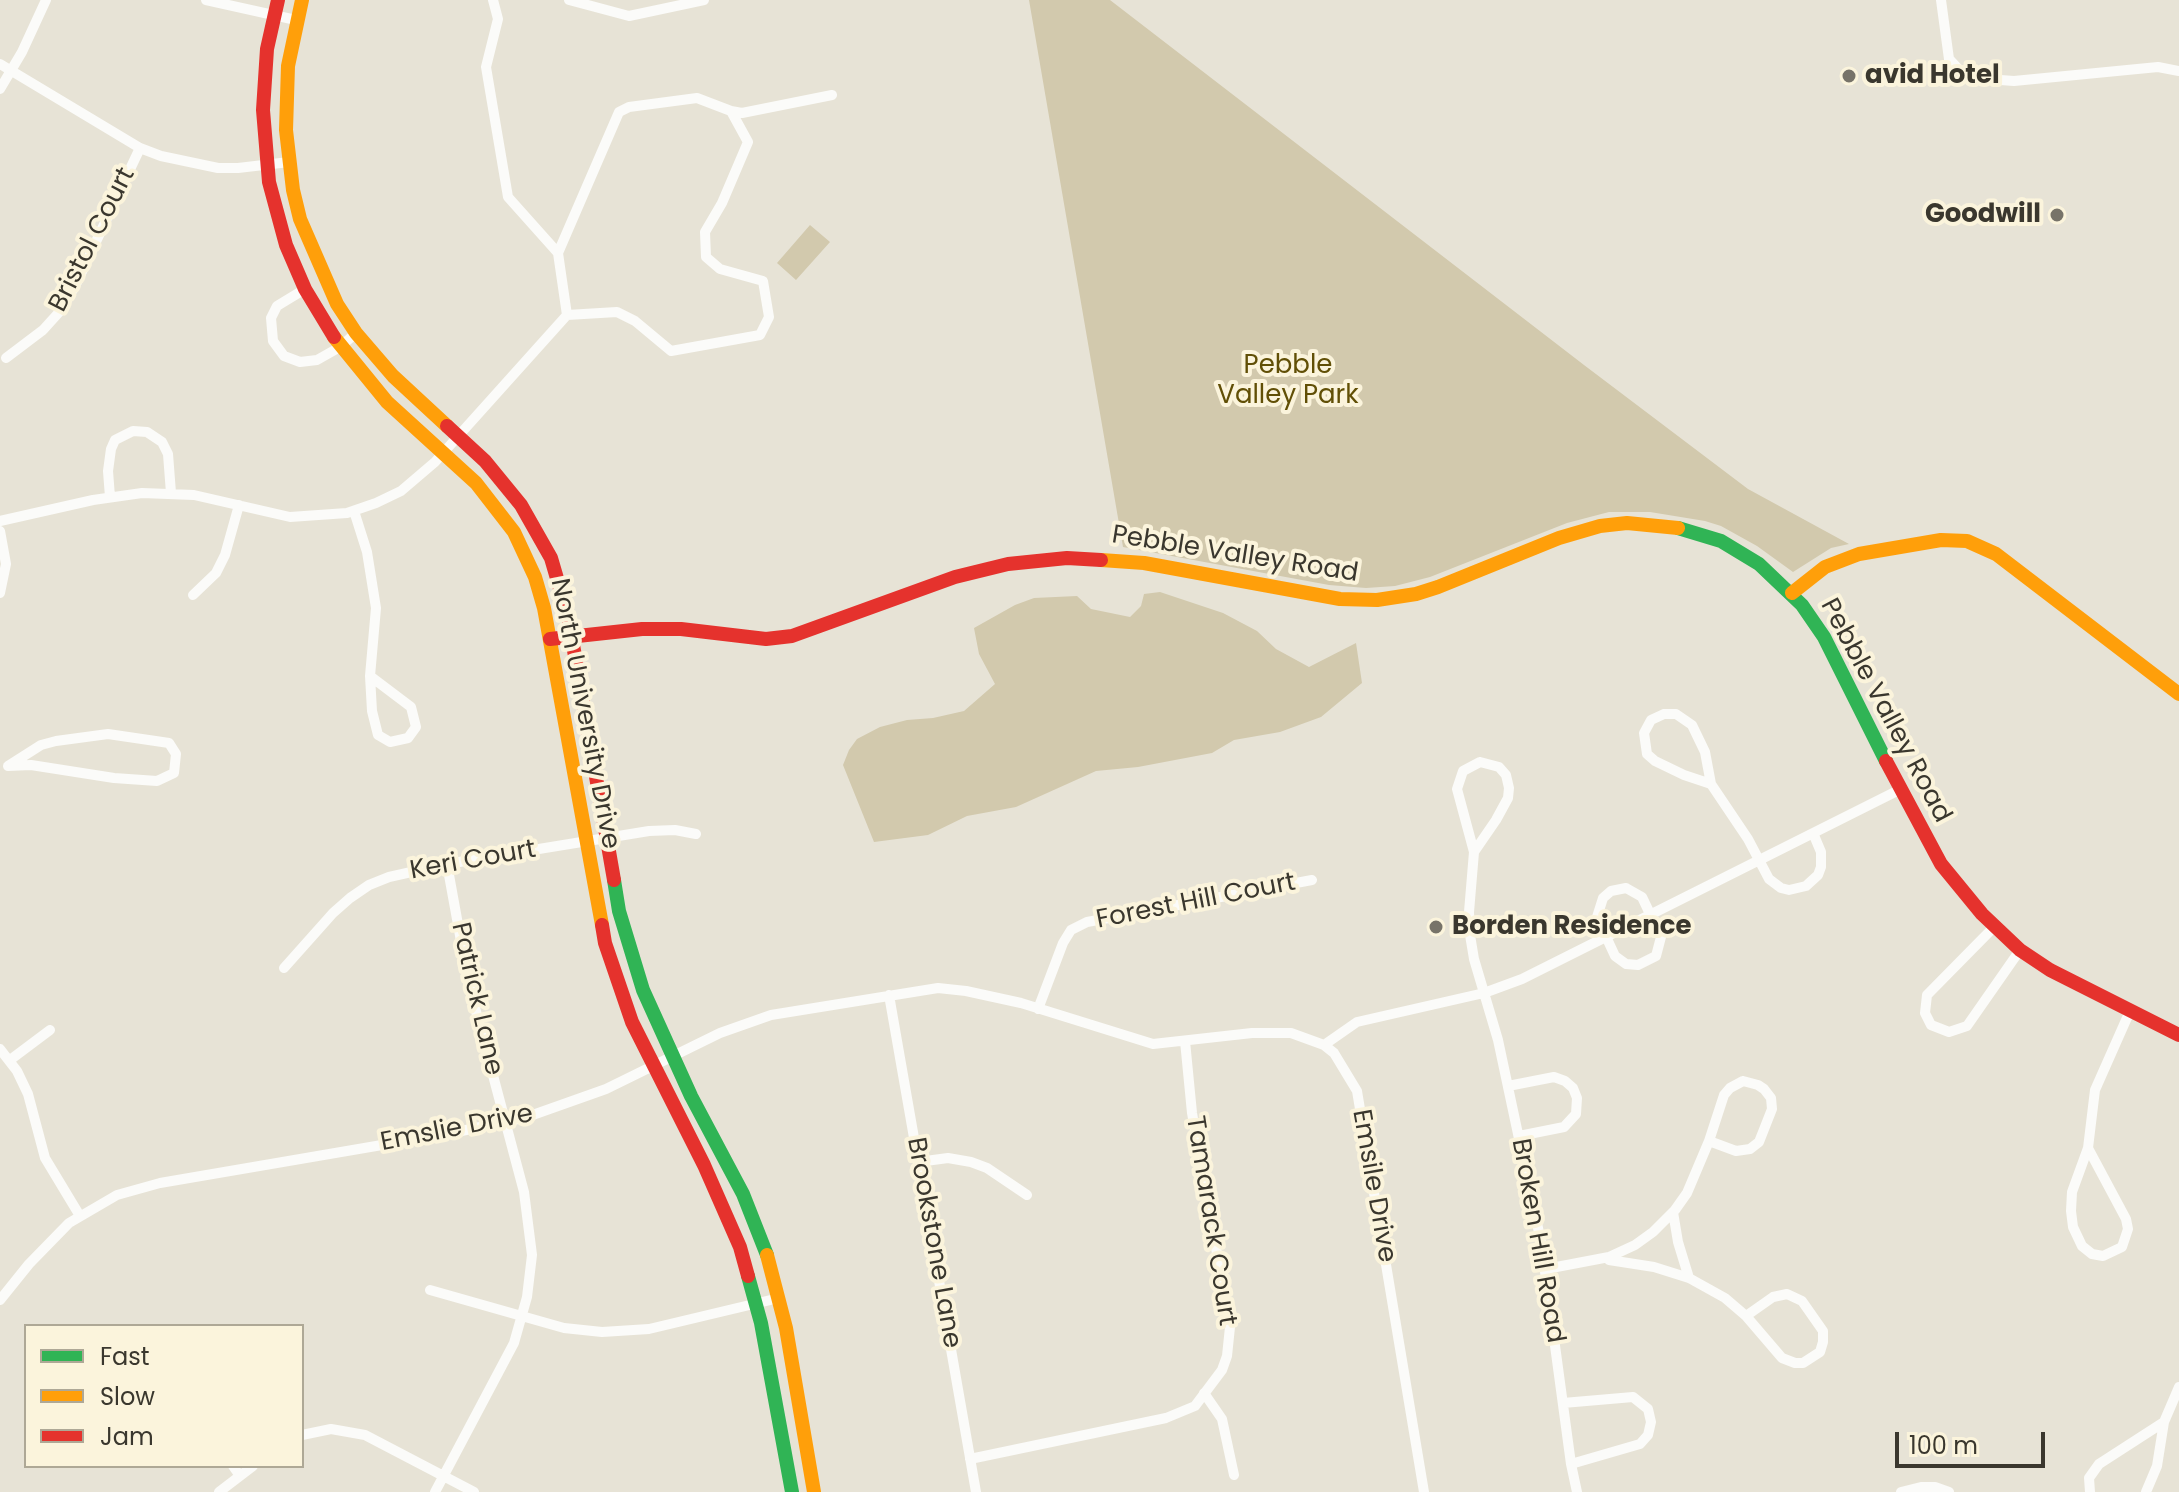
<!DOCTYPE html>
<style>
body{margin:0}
#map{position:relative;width:2179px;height:1492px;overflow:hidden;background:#e7e3d6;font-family:Poppins,sans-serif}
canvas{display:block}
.legend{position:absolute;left:24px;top:1324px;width:280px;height:144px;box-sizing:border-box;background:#fbf4dc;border:2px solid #aea896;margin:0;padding:10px 14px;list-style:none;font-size:24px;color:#3a372e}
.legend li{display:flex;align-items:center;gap:16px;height:40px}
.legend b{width:40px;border:2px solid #aea896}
.scale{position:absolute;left:1895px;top:1432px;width:150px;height:36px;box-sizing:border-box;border:4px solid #3a372e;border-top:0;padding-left:10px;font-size:24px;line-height:28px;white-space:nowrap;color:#3a372e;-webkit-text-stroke:6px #fbf4dc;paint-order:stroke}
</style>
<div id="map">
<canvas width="2179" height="1492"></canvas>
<ul class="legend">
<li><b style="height:10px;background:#30b455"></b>Fast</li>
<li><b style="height:10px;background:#ff9f0a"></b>Slow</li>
<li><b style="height:10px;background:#e5322d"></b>Jam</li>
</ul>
<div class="scale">100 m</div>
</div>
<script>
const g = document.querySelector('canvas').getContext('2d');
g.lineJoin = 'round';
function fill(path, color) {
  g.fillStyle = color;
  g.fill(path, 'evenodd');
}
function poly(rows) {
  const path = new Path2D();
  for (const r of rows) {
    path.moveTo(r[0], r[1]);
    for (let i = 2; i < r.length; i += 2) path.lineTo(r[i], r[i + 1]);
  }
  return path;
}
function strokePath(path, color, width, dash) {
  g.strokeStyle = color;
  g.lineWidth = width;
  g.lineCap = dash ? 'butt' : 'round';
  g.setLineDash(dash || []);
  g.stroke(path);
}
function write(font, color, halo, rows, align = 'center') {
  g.font = font + ' Poppins,sans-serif';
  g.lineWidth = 8;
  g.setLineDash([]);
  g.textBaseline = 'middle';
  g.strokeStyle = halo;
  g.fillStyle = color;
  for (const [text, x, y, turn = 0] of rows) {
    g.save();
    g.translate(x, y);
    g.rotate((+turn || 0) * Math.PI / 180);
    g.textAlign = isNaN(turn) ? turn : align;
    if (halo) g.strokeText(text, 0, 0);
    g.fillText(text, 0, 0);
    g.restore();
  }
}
const green = poly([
 [1029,0,1110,0,1584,365,1748,489,1849,544,1831,548,1793,572,1757,546,1721,526,1705,521,1650,512,1609,512,1567,523,1430,577,1395,586,1366,588,1329,585,1123,547],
 [810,225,830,242,796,280,777,263],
 [1160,592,1223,613,1257,631,1276,649,1309,667,1356,643,1362,683,1321,717,1280,732,1234,740,1212,753,1138,767,1096,771,1016,807,967,816,928,835,874,842,843,765,849,750,857,739,880,727,907,720,933,718,964,711,995,684,979,654,974,628,1015,605,1034,598,1077,596,1091,609,1130,617,1141,606,1144,594]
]);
const street = poly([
 [206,0,296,20],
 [569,0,629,16,704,0],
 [1941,0,1949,59,1964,75,1973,78,2014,81,2158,67,2179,71],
 [0,64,140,148,161,156,218,168,238,168,289,162],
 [0,89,22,52,46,0],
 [558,253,619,112,629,107,697,98,731,111,742,113,832,95],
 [305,289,277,306,271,318,273,341,284,356,300,362,317,360,340,347,356,333],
 [567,315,617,312,635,321,671,351,760,335,769,317,763,281,720,269,706,257,705,232,722,203,748,142,731,111],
 [6,358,43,330,62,309,77,282,140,148],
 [110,497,108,471,111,449,115,440,133,431,147,432,162,442,168,454,171,493],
 [354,511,367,552,376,608,370,676],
 [0,521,93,500,142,493,194,495,290,517,347,513,376,503,401,491,435,462,567,315,558,253,508,197,486,67,498,19,493,0],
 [0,531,6,564,0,593],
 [193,595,216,573,225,555,239,505],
 [370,676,411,707,416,727,408,738,390,742,378,735,372,711,370,676],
 [1664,714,1676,714,1692,725,1705,752,1711,784,1684,775,1655,761,1647,754,1644,733,1651,720,1664,714],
 [108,734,169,743,176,754,174,773,157,781,114,778,31,765,8,766,41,745,56,741,108,734],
 [1480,762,1499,767,1506,775,1509,788,1508,798,1496,820,1474,852,1457,789,1463,771,1480,762],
 [1711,784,1748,839,1769,879,1781,888,1789,890,1806,886,1818,875,1821,867,1821,852,1813,833],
 [1474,852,1469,912,1470,935,1474,959,1498,1040,1541,1242,1571,1464,1577,1492],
 [1626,888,1642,897,1661,937,1656,956,1638,965,1626,964,1615,956,1597,917,1603,898,1611,891,1626,888],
 [1994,927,1927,995,1925,1013,1931,1025,1949,1032,1967,1026,2020,950],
 [284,968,333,913,350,898,369,885,389,877,447,864,649,831,675,830,696,834],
 [889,995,976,1492],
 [1038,1009,1063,943,1071,930,1087,922,1312,880],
 [1324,1045,1357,1022,1484,993,1522,979,1901,789],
 [0,1049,17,1071,28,1094,45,1158,80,1216],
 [10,1060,50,1030],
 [1743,1081,1758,1085,1764,1089,1771,1098,1772,1109,1759,1142,1750,1149,1736,1151,1709,1141,1724,1095,1730,1088,1743,1081],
 [1508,1086,1554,1077,1565,1081,1573,1088,1577,1098,1576,1114,1564,1127,1519,1136],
 [2088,1148,2126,1219,2128,1229,2122,1247,2103,1256,2092,1254,2082,1246,2073,1227,2071,1211,2072,1192,2088,1148],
 [2088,1148,2095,1090,2130,1011],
 [918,1162,948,1158,971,1162,987,1168,1027,1195],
 [1673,1212,1678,1242,1689,1278],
 [1609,1260,1654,1267,1689,1278,1725,1298,1746,1316],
 [1546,1269,1609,1257,1635,1245,1653,1232,1675,1210,1687,1193,1709,1141],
 [430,1290,564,1328,602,1332,649,1329,779,1298],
 [1787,1294,1802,1301,1823,1331,1823,1342,1820,1352,1803,1363,1795,1363,1782,1358,1746,1316,1773,1297,1787,1294],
 [0,1300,29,1264,69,1223,117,1195,160,1183,452,1133,527,1117,606,1089,720,1033,771,1015,938,988,966,991,1021,1003,1153,1044,1252,1033,1291,1033,1324,1045,1334,1053,1357,1091,1424,1492],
 [1204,1393,1222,1419,1234,1475],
 [1563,1403,1633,1397,1648,1409,1651,1422,1648,1435,1640,1444,1571,1464],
 [2164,1422,2179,1387],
 [302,1435,331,1429,365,1435,474,1492],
 [970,1459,1166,1418,1195,1406,1222,1370,1227,1356,1230,1327,1192,1113,1185,1041],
 [233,1466,240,1476],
 [219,1492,253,1466],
 [435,1492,514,1343,527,1297,532,1255,524,1192,469,985,447,864],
 [1901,1492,1921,1487,1935,1487,1949,1492],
 [2090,1492,2089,1478,2099,1464,2164,1422,2157,1466,2146,1492]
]);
const fast = poly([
 [1678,528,1721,541,1759,564,1802,605,1824,637,1886,761],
 [614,880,619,911,643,990,691,1096,743,1194,767,1255],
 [748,1276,761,1323,792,1492]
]);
const slow = poly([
 [302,0,288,66,286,130,293,190,300,219,337,304,356,333,393,376,447,426],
 [334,337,387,402,476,483,514,532,535,577,544,608,602,925],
 [1101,560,1144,563,1340,599,1377,600,1416,594,1438,587,1559,538,1600,526,1627,523,1678,528],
 [1792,593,1825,567,1859,554,1941,540,1967,541,1996,554,2179,694],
 [767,1255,786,1328,814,1492]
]);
const jam = poly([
 [278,0,267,49,263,110,269,182,286,245,305,289,334,337],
 [447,426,485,461,521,505,551,558,568,616,614,880],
 [550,639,642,629,681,629,766,639,792,636,955,577,1008,564,1067,558,1101,560],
 [1886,761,1941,864,1982,914,2020,950,2050,970,2179,1035],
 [602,925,605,943,632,1022,704,1165,740,1247,748,1276]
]);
const markers = [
 [1849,76,8,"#777369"],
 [2057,215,8,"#777369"],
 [1436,927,8,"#777369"]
];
const poiNames = [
 ["avid Hotel",1865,76],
 ["Goodwill",2041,215,"right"],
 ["Borden Residence",1452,927]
];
const streetNames = [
 ["Bristol Court",93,240,-63],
 ["Pebble Valley Road",1235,555,9],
 ["Pebble Valley Road",1885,711,62],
 ["North University Drive",584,714,79],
 ["Keri Court",473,861,-10],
 ["Forest Hill Court",1196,902,-11],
 ["Patrick Lane",476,999,77],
 ["Emslie Drive",457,1129,-11],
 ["Emsile Drive",1373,1186,80],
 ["Tamarack Court",1210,1221,81],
 ["Broken Hill Road",1537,1241,80],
 ["Brookstone Lane",933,1243,80]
];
const parkNames = [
 ["Pebble",1288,366],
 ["Valley Park",1288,396]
];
fill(green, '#d2c9ad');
strokePath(street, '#fbfbf9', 10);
strokePath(fast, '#30b455', 14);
strokePath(slow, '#ff9f0a', 14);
strokePath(jam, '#e5322d', 14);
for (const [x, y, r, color] of markers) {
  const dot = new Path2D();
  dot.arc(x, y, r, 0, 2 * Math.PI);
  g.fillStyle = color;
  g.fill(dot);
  strokePath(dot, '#fbf4dc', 3);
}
write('bold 26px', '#3a372e', '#fbf4dc', poiNames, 'left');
write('26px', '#3a372e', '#fbf4dc', streetNames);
write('26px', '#614f06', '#fbf4dc', parkNames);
</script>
